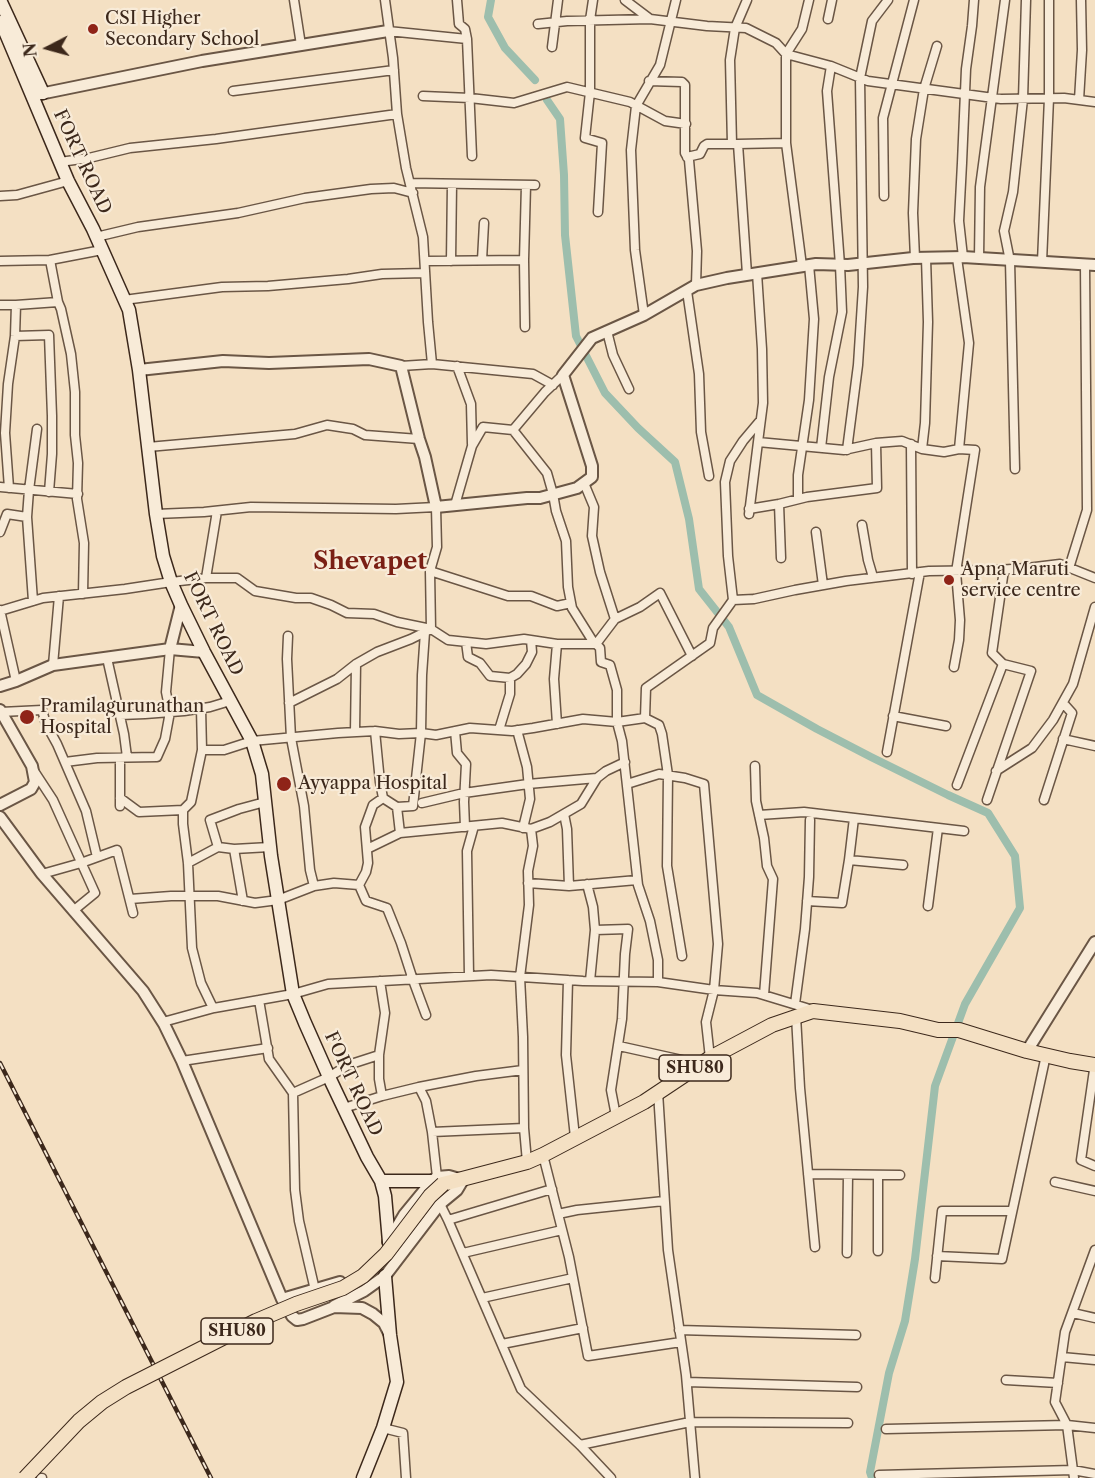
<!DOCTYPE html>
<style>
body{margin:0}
#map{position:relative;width:1095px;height:1478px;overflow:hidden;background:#f4e0c3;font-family:"Libre Caslon Text",serif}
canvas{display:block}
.north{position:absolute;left:18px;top:18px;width:60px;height:60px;-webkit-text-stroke:4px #f8ebd8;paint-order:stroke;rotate:264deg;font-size:16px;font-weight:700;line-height:24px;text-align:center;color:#3c281b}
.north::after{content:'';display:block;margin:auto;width:21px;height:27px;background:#3c281b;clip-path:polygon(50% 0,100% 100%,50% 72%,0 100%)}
</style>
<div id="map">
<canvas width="1095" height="1478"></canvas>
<div class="north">N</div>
</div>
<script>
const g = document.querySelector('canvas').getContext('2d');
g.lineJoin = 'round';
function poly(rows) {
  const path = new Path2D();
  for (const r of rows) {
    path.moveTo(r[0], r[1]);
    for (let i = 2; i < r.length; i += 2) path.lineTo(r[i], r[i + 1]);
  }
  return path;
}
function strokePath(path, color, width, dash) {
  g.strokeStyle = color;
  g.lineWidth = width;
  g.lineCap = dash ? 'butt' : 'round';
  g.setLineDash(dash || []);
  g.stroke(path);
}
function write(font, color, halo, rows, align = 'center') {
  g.font = font + ' "Libre Caslon Text",serif';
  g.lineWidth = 4.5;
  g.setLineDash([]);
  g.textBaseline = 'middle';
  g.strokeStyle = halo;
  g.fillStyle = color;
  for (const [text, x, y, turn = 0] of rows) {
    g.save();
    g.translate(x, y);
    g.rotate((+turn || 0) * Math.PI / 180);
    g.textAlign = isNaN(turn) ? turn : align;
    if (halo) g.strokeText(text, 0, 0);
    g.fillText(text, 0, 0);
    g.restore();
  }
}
const canal = poly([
 [491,0,488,17,505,48,535,80],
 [547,100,560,119,564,175,565,235,576,336,605,393,638,428,675,462,689,519,699,589,729,627,757,695,817,729,871,757,948,795,988,813,1015,856,1020,908,965,1004,935,1086,915,1259,905,1321,889,1373,870,1472,872,1478]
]);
const minor = poly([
 [294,0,301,45],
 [385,0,393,58,397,114,406,168,423,237,428,322,432,364,401,366],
 [457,0,459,24,465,29,467,39,472,156],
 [593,0,590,20,590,92,585,138,602,143,598,212],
 [625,0,650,19],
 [828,19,832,0],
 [538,24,567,21,650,19,707,26,746,28,776,43,786,54,831,66,868,81,1001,99,1064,98,1095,102],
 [388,31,467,39],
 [552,47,558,0],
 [649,81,682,82,685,85,685,153,689,160,697,251,696,285],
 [233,91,394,70],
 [423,96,470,98,514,103,567,87,630,102,665,121,686,124],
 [1079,100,1082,50,1081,0],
 [732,144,730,60,735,28,747,0],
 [738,144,786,143],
 [687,157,700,154,704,146,707,144,738,144,747,274],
 [60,162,89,158,130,148,216,139,397,114],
 [410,183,535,185],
 [0,196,17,195,68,181],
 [884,196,883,118,914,0],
 [96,237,138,227,238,213,305,198,371,189,394,188,413,193],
 [963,257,959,221,962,163,966,69,972,26,974,0],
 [915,258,913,213,916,139,924,89,937,46],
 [926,258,928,322,925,423,922,449,944,452,959,449],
 [979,258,980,187,1005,0],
 [482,260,484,223],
 [0,261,50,260],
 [425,261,524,260],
 [451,261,452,184],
 [1042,262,1049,98,1049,0],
 [802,266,786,143,786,54,802,29,809,0],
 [757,273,762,349,763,403,758,442,844,450,876,443,902,441,922,449],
 [687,291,699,374,701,432,709,476],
 [124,300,222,287,268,286,348,279,382,274,425,273],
 [0,305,16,305,58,302],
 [644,315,635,250,631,150,636,106,660,65,676,0],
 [525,327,524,260,526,185],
 [607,331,613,355,629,389],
 [15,336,49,335,52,416,52,454,49,492],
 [432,364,533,374,553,385],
 [457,366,471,404,472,444],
 [513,430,545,392,563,375],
 [911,444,912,574],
 [148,447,295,434,327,425,353,429,365,435,419,439],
 [821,448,829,377,842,312,840,265,827,91,831,66],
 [847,450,858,365,863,287,860,78,872,21,888,0],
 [1015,469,1010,261,1004,231,1013,192,1023,99,1026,0],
 [584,483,594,507,592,536,600,572,615,619],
 [0,487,78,494],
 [9,488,5,433,8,384,15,336,16,305],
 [798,499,798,475,809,400,814,319,809,265],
 [779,504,781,558],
 [455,505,472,446,483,427,513,430,547,473,553,494,556,511,566,541,568,587,572,608,592,640,600,648,601,662,610,665,617,690,617,722,622,741,638,885,650,921,658,960,658,982],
 [749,509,779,504,807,497,877,488,876,443],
 [156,514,204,512,251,507,396,509,436,507,437,547,430,571],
 [749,514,758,442],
 [862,525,868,560,873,577],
 [0,532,7,514,27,517],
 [816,532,823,585],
 [1069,568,1087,510,1085,264],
 [206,578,217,511],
 [83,594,84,543,77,499,78,463,75,435,75,392,71,354,61,309,58,302,50,260,102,250],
 [733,600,728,556,725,482,730,461,743,441,759,422],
 [33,601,27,517,29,490,37,429],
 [0,610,16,681],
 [0,611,43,598,125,589,171,582,206,578,237,578,255,591,296,598,311,598,331,605,347,613,374,614,397,622,431,629,430,571,508,596,531,596,557,606,571,603],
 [288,636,287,659,291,738,304,806,310,870,314,886,334,883,359,885,366,901,387,908,401,943,413,980,426,1015],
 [466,642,468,657,480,663,490,676,510,678],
 [557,644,554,679,557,724],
 [107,658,124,734,127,757],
 [53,665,59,596],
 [954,667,959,640,960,620,956,572,975,450,959,449,969,343,957,258],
 [289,703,337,679,356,664,377,652,411,639,431,629,448,640,486,644,524,639,557,644,596,644,615,619,640,607,660,593,692,656],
 [201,708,202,750,191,802,183,810,183,824,188,863,192,948,201,983,213,1008],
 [1,712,42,710,46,724,57,744,86,811,97,857],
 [120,715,145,714,184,711,210,707,230,701],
 [893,716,946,726],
 [645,718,659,725,662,734,668,775,667,866,682,956],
 [499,730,510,694,510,678,517,674,526,664,532,652,531,640],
 [517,730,527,767,530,799,523,828],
 [375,731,380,782,383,798,397,807,400,833,502,823,531,829,533,846,528,871,529,905,520,977,523,1037,524,1128,527,1162],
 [455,731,457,753,466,764,464,802,465,827],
 [355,732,356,664],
 [1063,739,1095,746],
 [202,750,224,750,252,741,338,733,375,731,399,734,421,733,436,735,470,728,512,731,533,728,583,719,617,722,645,718,646,688,710,643,713,628,733,600,754,599,795,590,846,581,929,571,997,570,1027,568,1060,564,1095,578],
 [887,752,920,572],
 [120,758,120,806],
 [65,762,97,758,157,757,165,739,170,712,166,692,170,649],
 [755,766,756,801,764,838,767,866,773,879,764,995],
 [34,771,53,800,95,893,73,911],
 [996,771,1032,748,1053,720,1073,684,1095,607],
 [627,784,659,774,685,778,704,784,718,944,714,990,706,1022,710,1058],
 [957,785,1003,664,992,653,1004,570],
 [120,798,139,812,183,810],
 [987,800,1031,671,1003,664],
 [1044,800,1072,713,1063,703],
 [422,803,464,793,528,784,597,778],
 [397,807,413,806,421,733,422,675,425,632],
 [564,814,567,829,569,886,637,880],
 [759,815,804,812,964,831],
 [531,829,550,822,581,804,597,778,606,771,625,762],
 [218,847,210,820,239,809,265,802],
 [234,849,243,901],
 [367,849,400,833],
 [849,860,903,865],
 [188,863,218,847,234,849,270,847],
 [42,874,81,863,117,850,133,913],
 [528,883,569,886],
 [587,884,593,907,595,930,590,981],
 [359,885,366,872,368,863,365,827,373,805,383,798],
 [130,899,171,896,218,896,255,903,278,900,314,886],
 [807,901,842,903,849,860,854,818],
 [928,906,938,828],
 [595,930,628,929,625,954,622,1019,611,1090,616,1116],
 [469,976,467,851,474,826],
 [568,980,566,1055,575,1137],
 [380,981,385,1013,379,1055,379,1079,382,1096],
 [259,1000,269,1059,293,1093,295,1190,299,1221,315,1290],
 [795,1004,805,929,809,877,810,820],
 [796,1016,800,1088,815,1247],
 [163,1022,214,1008,293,994,328,984,491,975,583,981,658,982,714,990,757,993,813,1010],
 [619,1046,700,1064],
 [182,1061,268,1048],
 [1095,1063,1081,1160,1095,1166],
 [419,1087,476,1076,523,1070],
 [658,1092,668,1250,686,1375,695,1478],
 [293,1093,329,1077,348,1065,379,1055],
 [344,1108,382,1096,419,1087,426,1101,432,1132,437,1177],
 [432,1132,524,1128],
 [543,1155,569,1257,588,1356,681,1342],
 [808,1174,900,1175],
 [1055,1182,1095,1191],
 [440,1204,448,1220,521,1389,580,1445,611,1478],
 [558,1214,577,1210,664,1201],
 [448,1220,552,1189],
 [1095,1250,1065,1332,1055,1402,1067,1425,1095,1428],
 [878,1251,878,1175],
 [463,1253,562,1230],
 [847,1253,848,1175],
 [937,1256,1002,1259,1046,1055],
 [935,1278,942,1211,1012,1211],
 [482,1298,573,1278],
 [1073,1313,1095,1318],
 [679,1330,856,1335],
 [502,1344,583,1328],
 [1062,1357,1095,1360],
 [1006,1380,1058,1383],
 [687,1382,857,1387],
 [383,1428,403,1433,406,1478],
 [886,1429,1067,1425,1074,1478],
 [580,1445,690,1422,848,1423],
 [879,1475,1073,1470,1095,1474],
 [41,1478,42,1478]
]);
const tertiary = poly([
 [35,95,202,61,388,31],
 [139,370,223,361,269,363,369,359,401,366,419,439,425,457,436,507,527,498,540,498,577,488,592,477,592,466,563,375,592,338,644,315,696,285,727,278,816,264,848,265,913,258,963,257,1095,265],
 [170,649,181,605],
 [0,686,16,681,53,665,170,649,204,652],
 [0,710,32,766,35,782,31,789,0,805],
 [0,817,42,874,143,991,164,1024,182,1061,282,1299,292,1316,297,1320,303,1319,334,1307,362,1308,373,1314,384,1323,389,1333],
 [1027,1051,1095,942],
 [282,1299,340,1282],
 [334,1306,364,1291,385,1276,440,1204,457,1190,463,1180,449,1176,437,1177,432,1181,404,1215,388,1242]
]);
const secondary = poly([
 [0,0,43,93],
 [0,22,4,29,68,181,93,229,129,310,139,370,156,514,163,556,171,582,181,605,204,652,252,741,262,774,271,856,293,994,305,1023,329,1077,367,1157,381,1181,385,1196,389,1242],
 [381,1181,432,1181],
 [363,1478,383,1428,397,1382,390,1335,385,1276]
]);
const primary = poly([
 [443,1184,527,1162,543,1155,644,1102,710,1058,772,1025,813,1011,900,1021,938,1030,959,1030,1027,1051,1070,1061,1095,1065]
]);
const rail = poly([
 [0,1063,211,1478]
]);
const primaryBridge = poly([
 [25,1478,79,1421,102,1402,126,1387,256,1321,296,1304,343,1288,363,1276,386,1254,430,1196,443,1184]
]);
const markers = [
 [93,29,6,"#8f2418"],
 [949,580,6,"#8f2418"],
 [27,717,8,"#8f2418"],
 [284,784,8,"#8f2418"]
];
const shields = [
 [695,1068,72],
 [237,1331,72]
];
const shieldNames = [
 ["SHU80",695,1068],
 ["SHU80",237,1331]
];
const poiNames = [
 ["CSI Higher",105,19],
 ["Secondary School",105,40],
 ["Apna Maruti",961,570],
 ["service centre",961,591],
 ["Pramilagurunathan",40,707],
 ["Hospital",40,728],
 ["Ayyappa Hospital",298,784]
];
const streetNames = [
 ["FORT ROAD",82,162,65],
 ["FORT ROAD",213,624,64],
 ["FORT ROAD",353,1084,65]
];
const districtNames = [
 ["Shevapet",370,562]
];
strokePath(canal, '#9dbead', 8);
strokePath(minor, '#6a5645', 11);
strokePath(tertiary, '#6a5645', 14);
strokePath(secondary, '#3c281b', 15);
strokePath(primary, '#3c281b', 16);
strokePath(minor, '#f8ebd8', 8);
strokePath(tertiary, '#f8ebd8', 10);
strokePath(secondary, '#f8ebd8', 12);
strokePath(primary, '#f4e0c3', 14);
strokePath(rail, '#3c281b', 4.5);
strokePath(rail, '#f8ebd8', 2, [7]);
strokePath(primaryBridge, '#3c281b', 16, []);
strokePath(primaryBridge, '#f4e0c3', 14);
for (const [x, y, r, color] of markers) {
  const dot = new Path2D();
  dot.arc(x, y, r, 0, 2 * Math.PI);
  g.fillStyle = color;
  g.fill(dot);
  strokePath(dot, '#f8ebd8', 2);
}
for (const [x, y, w] of shields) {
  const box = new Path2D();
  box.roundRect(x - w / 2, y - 13, w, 26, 4.5);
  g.fillStyle = '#f8ebd8';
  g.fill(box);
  strokePath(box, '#3c281b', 1.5);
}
write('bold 16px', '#3c281b', null, shieldNames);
write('18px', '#3c281b', '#f8ebd8', poiNames, 'left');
write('18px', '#3c281b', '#f8ebd8', streetNames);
write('bold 24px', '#7a1f14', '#f8ebd8', districtNames);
</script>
